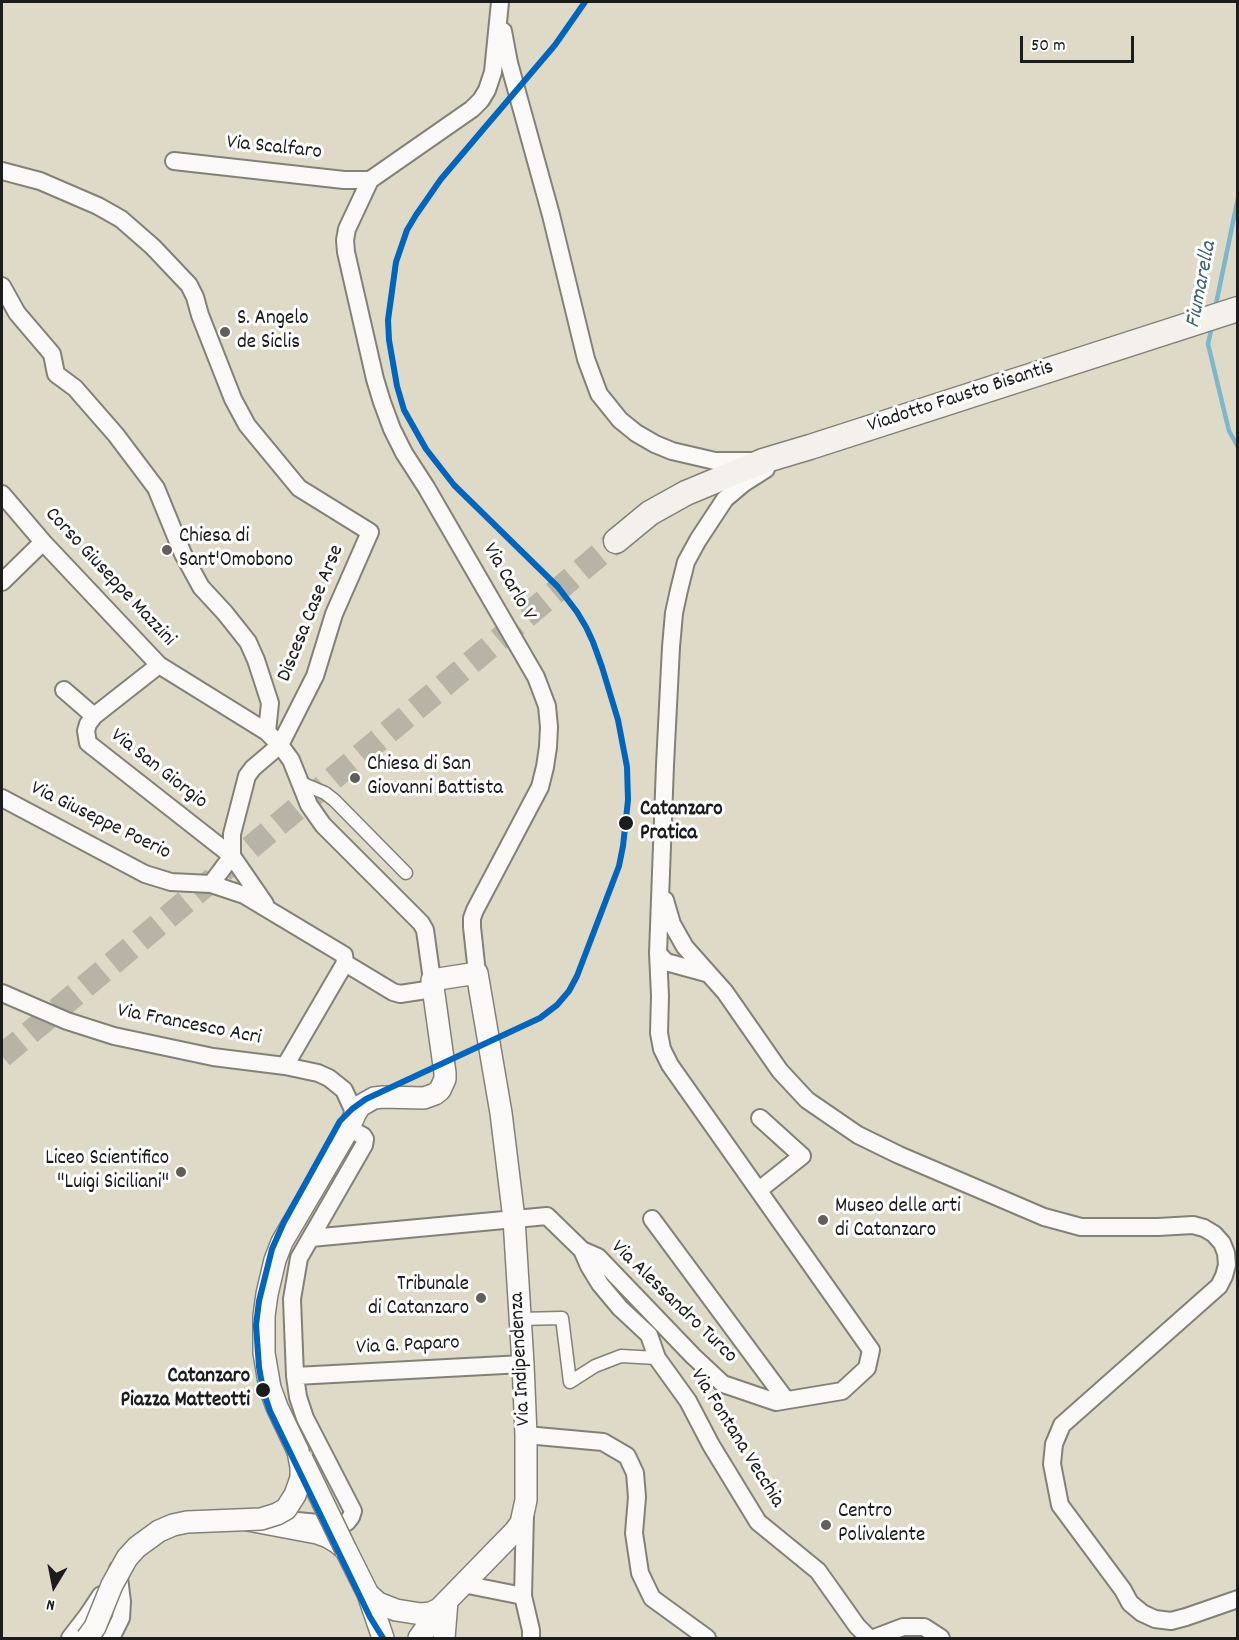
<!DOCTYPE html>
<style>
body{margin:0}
#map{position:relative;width:1239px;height:1640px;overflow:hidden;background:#dedac7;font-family:Dekko,sans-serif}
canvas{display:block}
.frame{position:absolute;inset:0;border:3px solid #1c1c1c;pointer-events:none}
.north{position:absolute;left:24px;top:1556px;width:60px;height:60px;-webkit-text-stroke:4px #fff;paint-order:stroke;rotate:190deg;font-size:16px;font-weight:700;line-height:24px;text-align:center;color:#1c1c1c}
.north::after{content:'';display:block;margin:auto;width:21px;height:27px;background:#1c1c1c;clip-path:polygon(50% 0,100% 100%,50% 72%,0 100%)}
.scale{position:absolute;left:1020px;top:36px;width:114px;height:27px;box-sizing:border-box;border:3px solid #1c1c1c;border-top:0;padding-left:8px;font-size:18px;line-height:21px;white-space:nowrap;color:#1c1c1c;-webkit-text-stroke:4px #fff;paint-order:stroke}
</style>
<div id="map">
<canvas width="1239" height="1640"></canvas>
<div class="frame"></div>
<div class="north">N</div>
<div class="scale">50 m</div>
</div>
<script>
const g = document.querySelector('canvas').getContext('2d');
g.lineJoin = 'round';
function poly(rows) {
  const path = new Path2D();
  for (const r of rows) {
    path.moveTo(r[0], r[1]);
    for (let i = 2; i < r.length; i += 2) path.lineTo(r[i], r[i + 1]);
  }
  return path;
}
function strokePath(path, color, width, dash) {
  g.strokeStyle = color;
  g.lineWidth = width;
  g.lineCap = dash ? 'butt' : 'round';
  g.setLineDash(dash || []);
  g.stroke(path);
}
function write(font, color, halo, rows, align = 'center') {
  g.font = font + ' Dekko,sans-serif';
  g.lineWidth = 6;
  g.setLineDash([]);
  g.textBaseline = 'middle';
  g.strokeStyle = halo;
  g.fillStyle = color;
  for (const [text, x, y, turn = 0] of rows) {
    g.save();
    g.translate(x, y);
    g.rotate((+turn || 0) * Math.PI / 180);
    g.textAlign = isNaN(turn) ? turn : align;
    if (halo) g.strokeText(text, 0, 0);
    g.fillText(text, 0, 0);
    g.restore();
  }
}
const stream = poly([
 [1215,309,1238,198],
 [1212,326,1208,344,1229,431,1238,447]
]);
const secondaryTunnel = poly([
 [2,1056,616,541]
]);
const pedestrian = poly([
 [301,783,325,793,334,800,406,873],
 [520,1319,562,1318,570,1382,595,1366,621,1356,657,1358]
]);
const minor = poly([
 [503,31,509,63,551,215,586,359,599,394,620,420,636,433,655,444,672,451,715,461,753,461],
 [174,161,344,180,370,180],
 [2,171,40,181,98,206,121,219,153,247,189,285,195,297,200,315,233,399,247,425,299,488,370,532,334,614,315,676,280,745,253,768,247,776,232,834,232,856,211,884],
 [2,286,17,313,52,354,56,374,75,388,116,435,156,488,183,554,201,587,225,613,248,642,256,660,270,703,267,732],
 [2,494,43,542,159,665,267,732,280,745,291,760,309,805,323,825,421,923,425,930,432,980],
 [2,582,43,542],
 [159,665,94,716,88,724,86,731,88,743,232,856,265,904],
 [64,690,94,716],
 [2,798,145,874,171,882,211,884,244,895,344,955,345,963],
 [665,900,672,924,685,947,725,992,780,1071,807,1100,858,1135,899,1155,1044,1217,1081,1227,1158,1227,1193,1225,1204,1228,1214,1234,1222,1243,1226,1253,1227,1265,1224,1276,1219,1286,1062,1425,1054,1444,1052,1464,1060,1505,1123,1590,1130,1603,1142,1613,1155,1619,1171,1621,1186,1617,1238,1599],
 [658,953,666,962,706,973],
 [345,963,393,992,400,994,433,989],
 [477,973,472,927,472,918,475,910,540,787,545,767,548,747,549,727,547,706,536,677,426,487,404,453,392,429,382,402,375,379,346,252,345,240,347,229,370,180,472,109,481,100,487,90,493,72,500,2],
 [2,993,67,1021,114,1036,213,1057,285,1066,318,1073,329,1078,344,1090,355,1114],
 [285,1066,345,963],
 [759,1190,802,1156,760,1118],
 [652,1219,786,1400],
 [311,1238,547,1216,582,1250,598,1257,693,1356,723,1384,776,1402,842,1391,867,1368,871,1350,670,1065,662,1049,659,1033,660,996,658,953,665,765,671,647,674,613,679,590,686,562,698,540,725,499,744,483,766,469],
 [582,1250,589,1266,600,1284,620,1308,649,1335,657,1358,688,1401,711,1445,758,1522,818,1571,857,1626,869,1638],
 [295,1376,523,1364],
 [526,1435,603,1442,627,1456,635,1473,637,1497,634,1533,640,1573,652,1598,707,1638],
 [525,1513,523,1596,531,1630,531,1638],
 [297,1521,341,1525,347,1522,351,1517,353,1511,305,1418,298,1397,295,1376,292,1299,299,1258,364,1145,365,1139,363,1136,349,1128],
 [463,1584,523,1596],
 [70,1638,87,1616,101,1595],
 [111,1638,121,1618,122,1602,118,1569],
 [874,1638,903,1627,924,1627,941,1638]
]);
const tertiary = poly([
 [298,1451,277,1407,270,1388,264,1353,264,1316,267,1294,275,1260,282,1242,349,1128,355,1114,360,1106,374,1098,383,1097,424,1098,435,1094,440,1090,445,1079,445,1073,432,980,477,973,501,1113,514,1219,523,1364,526,1435,526,1500,521,1523,515,1531,440,1608,419,1638],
 [248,1520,317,1533,328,1537,338,1543,346,1550,368,1594,383,1638],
 [368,1594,378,1603,396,1610,421,1614,431,1613,439,1609],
 [444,1638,447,1601]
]);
const secondary = poly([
 [616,541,650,513,686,493,763,461,810,447,1238,309]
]);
const tertiaryBridge = poly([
 [302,1459,346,1550],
 [87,1638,95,1627,112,1585,127,1558,137,1547,159,1531,173,1525,187,1522,261,1519,277,1514,286,1509,295,1495,301,1478,301,1467,298,1451]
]);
const rail1 = poly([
 [383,1638,370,1617,270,1411,263,1390,259,1367,256,1325,259,1301,272,1249,284,1222,340,1121,352,1109,366,1099,540,1018,557,1005,569,991,577,976,619,866,623,846,628,800,627,767,618,720,602,667,593,642,586,627,577,612,558,587,454,485,426,449,404,410,397,386,389,340,388,320,396,262,407,230,416,215,441,179,555,45,585,2]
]);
const markers = [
 [225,332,6,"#605e58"],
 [167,550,6,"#605e58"],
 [355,778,6,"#605e58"],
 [626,823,8,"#1c1c1c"],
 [181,1172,6,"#605e58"],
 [823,1220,6,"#605e58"],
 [481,1298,6,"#605e58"],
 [263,1390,8,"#1c1c1c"],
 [826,1525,6,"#605e58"]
];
const streetNames = [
 ["Via Scalfaro",274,149,6],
 ["Viadotto Fausto Bisantis",961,398,-18],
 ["Corso Giuseppe Mazzini",109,578,47],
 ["Via Carlo V",508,583,60],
 ["Discesa Case Arse",312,614,-68],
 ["Via San Giorgio",158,770,38],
 ["Via Giuseppe Poerio",100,822,26],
 ["Via Francesco Acri",189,1026,11],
 ["Via Alessandro Turco",673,1303,44],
 ["Via G. Paparo",408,1347,-3],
 ["Via Indipendenza",522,1359,-93],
 ["Via Fontana Vecchia",736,1439,58]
];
const poiNames = [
 ["S. Angelo",237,320],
 ["de Siclis",237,344],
 ["Chiesa di",179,538],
 ["Sant'Omobono",179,562],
 ["Chiesa di San",367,766],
 ["Giovanni Battista",367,790],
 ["Liceo Scientifico",169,1160,"right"],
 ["\"Luigi Siciliani\"",169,1184,"right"],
 ["Museo delle arti",835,1208],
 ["di Catanzaro",835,1232],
 ["Tribunale",469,1286,"right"],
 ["di Catanzaro",469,1310,"right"],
 ["Centro",838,1513],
 ["Polivalente",838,1537]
];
const stopNames = [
 ["Catanzaro",640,811],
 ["Pratica",640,835],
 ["Catanzaro",250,1378,"right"],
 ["Piazza Matteotti",250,1402,"right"]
];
const waterNames = [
 ["Fiumarella",1203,285,-79]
];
strokePath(stream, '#7db6cd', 4.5);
strokePath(secondaryTunnel, '#b7b4a5', 24, [24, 12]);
strokePath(pedestrian, '#838177', 15);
strokePath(minor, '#838177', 20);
strokePath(tertiary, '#838177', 24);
strokePath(secondary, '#838177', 27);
strokePath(pedestrian, '#faf9f7', 12);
strokePath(minor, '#faf9f7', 16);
strokePath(tertiary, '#faf9f7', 21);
strokePath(secondary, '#f4f1ec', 24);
strokePath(tertiaryBridge, '#838177', 24, []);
strokePath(tertiaryBridge, '#faf9f7', 21);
strokePath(rail1, '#0065bd', 6);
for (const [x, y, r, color] of markers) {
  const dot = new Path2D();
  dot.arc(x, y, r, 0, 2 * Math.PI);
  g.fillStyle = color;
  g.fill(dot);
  strokePath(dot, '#fff', 2);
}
write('21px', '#1c1c1c', '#fff', streetNames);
write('21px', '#1c1c1c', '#fff', poiNames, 'left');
write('bold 21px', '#1c1c1c', '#fff', stopNames, 'left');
write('italic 22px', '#386276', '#fff', waterNames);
</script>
